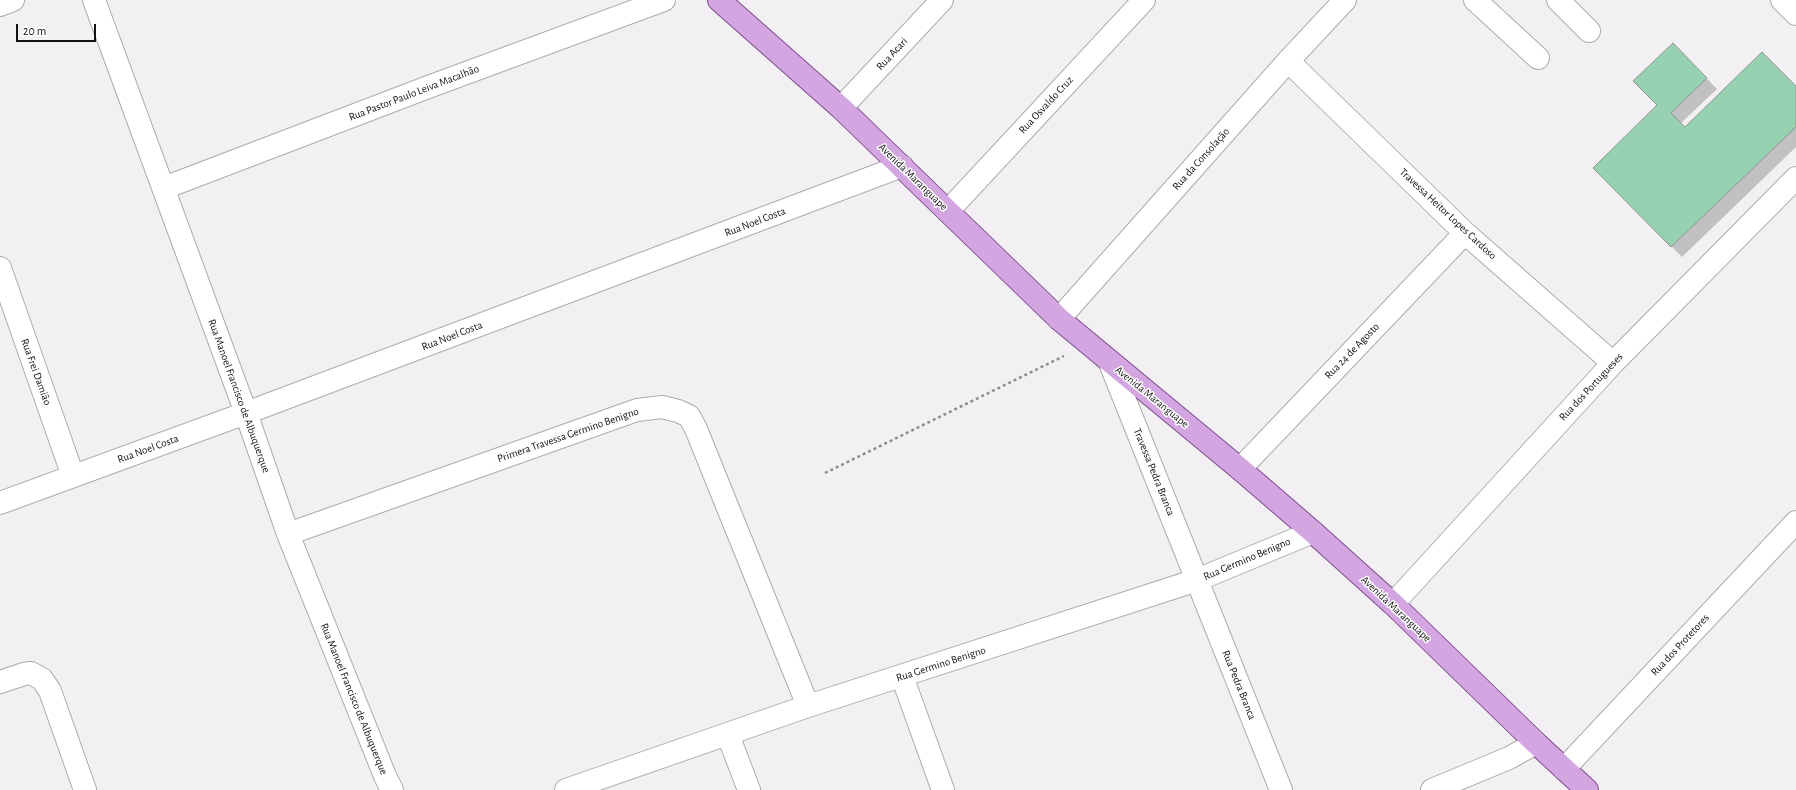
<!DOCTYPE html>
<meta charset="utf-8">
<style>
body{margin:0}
#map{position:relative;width:1796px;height:790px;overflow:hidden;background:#f2f0f3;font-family:"Alegreya Sans",sans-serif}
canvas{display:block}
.scale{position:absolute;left:16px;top:24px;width:80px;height:18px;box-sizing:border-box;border:2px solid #141314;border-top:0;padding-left:5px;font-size:12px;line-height:14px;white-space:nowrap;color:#141314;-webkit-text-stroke:3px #fefeff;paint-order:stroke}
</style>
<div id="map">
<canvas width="1796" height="790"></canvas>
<div class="scale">20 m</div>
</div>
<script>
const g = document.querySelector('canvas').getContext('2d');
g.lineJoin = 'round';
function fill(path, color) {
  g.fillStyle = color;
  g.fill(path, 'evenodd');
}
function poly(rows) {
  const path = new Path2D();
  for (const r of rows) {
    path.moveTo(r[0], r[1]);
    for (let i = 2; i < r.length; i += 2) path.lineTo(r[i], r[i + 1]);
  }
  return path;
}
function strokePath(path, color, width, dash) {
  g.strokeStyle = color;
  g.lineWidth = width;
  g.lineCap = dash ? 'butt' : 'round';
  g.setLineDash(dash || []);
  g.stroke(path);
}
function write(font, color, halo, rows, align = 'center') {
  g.font = font + ' "Alegreya Sans",sans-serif';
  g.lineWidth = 3;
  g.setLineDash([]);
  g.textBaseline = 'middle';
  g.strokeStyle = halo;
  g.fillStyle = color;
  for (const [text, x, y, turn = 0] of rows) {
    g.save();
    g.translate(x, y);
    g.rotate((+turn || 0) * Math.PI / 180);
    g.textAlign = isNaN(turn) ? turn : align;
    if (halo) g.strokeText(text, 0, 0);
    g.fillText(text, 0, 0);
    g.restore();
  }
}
const shadow = poly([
 [1673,44,1717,89,1680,124,1685,128,1796,87,1796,147,1682,257,1594,168,1659,105]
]);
const building = poly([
 [1673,43,1707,78,1671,113,1685,127,1762,52,1796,86,1796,127,1671,247,1593,168,1657,105,1633,81,1673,43]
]);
const path = poly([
 [825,473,1064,356]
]);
const minor = poly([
 [94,0,246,413,288,534,385,776,392,790],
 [1475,0,1538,58],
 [1558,0,1589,31],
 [1782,0,1796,14],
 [0,5,13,0],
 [1288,61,1465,233,1613,363],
 [841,108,942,0],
 [164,188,431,86,664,0],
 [948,211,1144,0],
 [0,268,73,476],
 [1059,319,1288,61,1345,0],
 [1110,363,1281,790],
 [1240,469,1465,233],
 [0,503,246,413,902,166],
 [288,534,637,410,662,407,678,411,689,416,696,429,808,706],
 [1393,604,1613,363,1796,178],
 [902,676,943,790],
 [0,682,24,674,31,673,42,679,50,691,85,790],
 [728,735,749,790],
 [1564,769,1796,522],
 [566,790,808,706,1197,580,1313,532],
 [1432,790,1509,758,1536,743]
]);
const major = poly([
 [719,0,841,108,1059,319,1240,469,1313,532,1393,604,1536,743,1587,790]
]);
const streetNames = [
 ["Rua Acari",892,54,-47],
 ["Rua Pastor Paulo Leiva Macalhão",414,93,-21],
 ["Rua Osvaldo Cruz",1046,105,-47],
 ["Rua da Consolação",1201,159,-48],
 ["Avenida Maranguape",913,177,44],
 ["Travessa Heitor Lopes Cardoso",1448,214,43],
 ["Rua Noel Costa",755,222,-21],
 ["Rua Noel Costa",452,336,-21],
 ["Rua 24 de Agosto",1352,351,-46],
 ["Rua Frei Damião",36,372,70],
 ["Rua dos Portugueses",1591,387,-47],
 ["Rua Manoel Francisco de Albuquerque",239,396,70],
 ["Avenida Maranguape",1152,397,39],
 ["Primera Travessa Germino Benigno",568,435,-19],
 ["Rua Noel Costa",148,449,-20],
 ["Travessa Pedra Branca",1154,472,68],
 ["Rua Germino Benigno",1247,559,-23],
 ["Avenida Maranguape",1396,609,43],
 ["Rua dos Protetores",1680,645,-47],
 ["Rua Germino Benigno",941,664,-18],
 ["Rua Pedra Branca",1239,685,68],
 ["Rua Manoel Francisco de Albuquerque",354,699,68]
];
fill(shadow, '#0003');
fill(building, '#96d2b1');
strokePath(building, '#919492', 1);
strokePath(minor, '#adabae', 24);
strokePath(major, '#7d4c8d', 24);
strokePath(path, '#8e8d8f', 2.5, [3, 3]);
strokePath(minor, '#fff', 22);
strokePath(major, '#d3a6e2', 22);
write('11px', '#141314', '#fefeff', streetNames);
</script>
